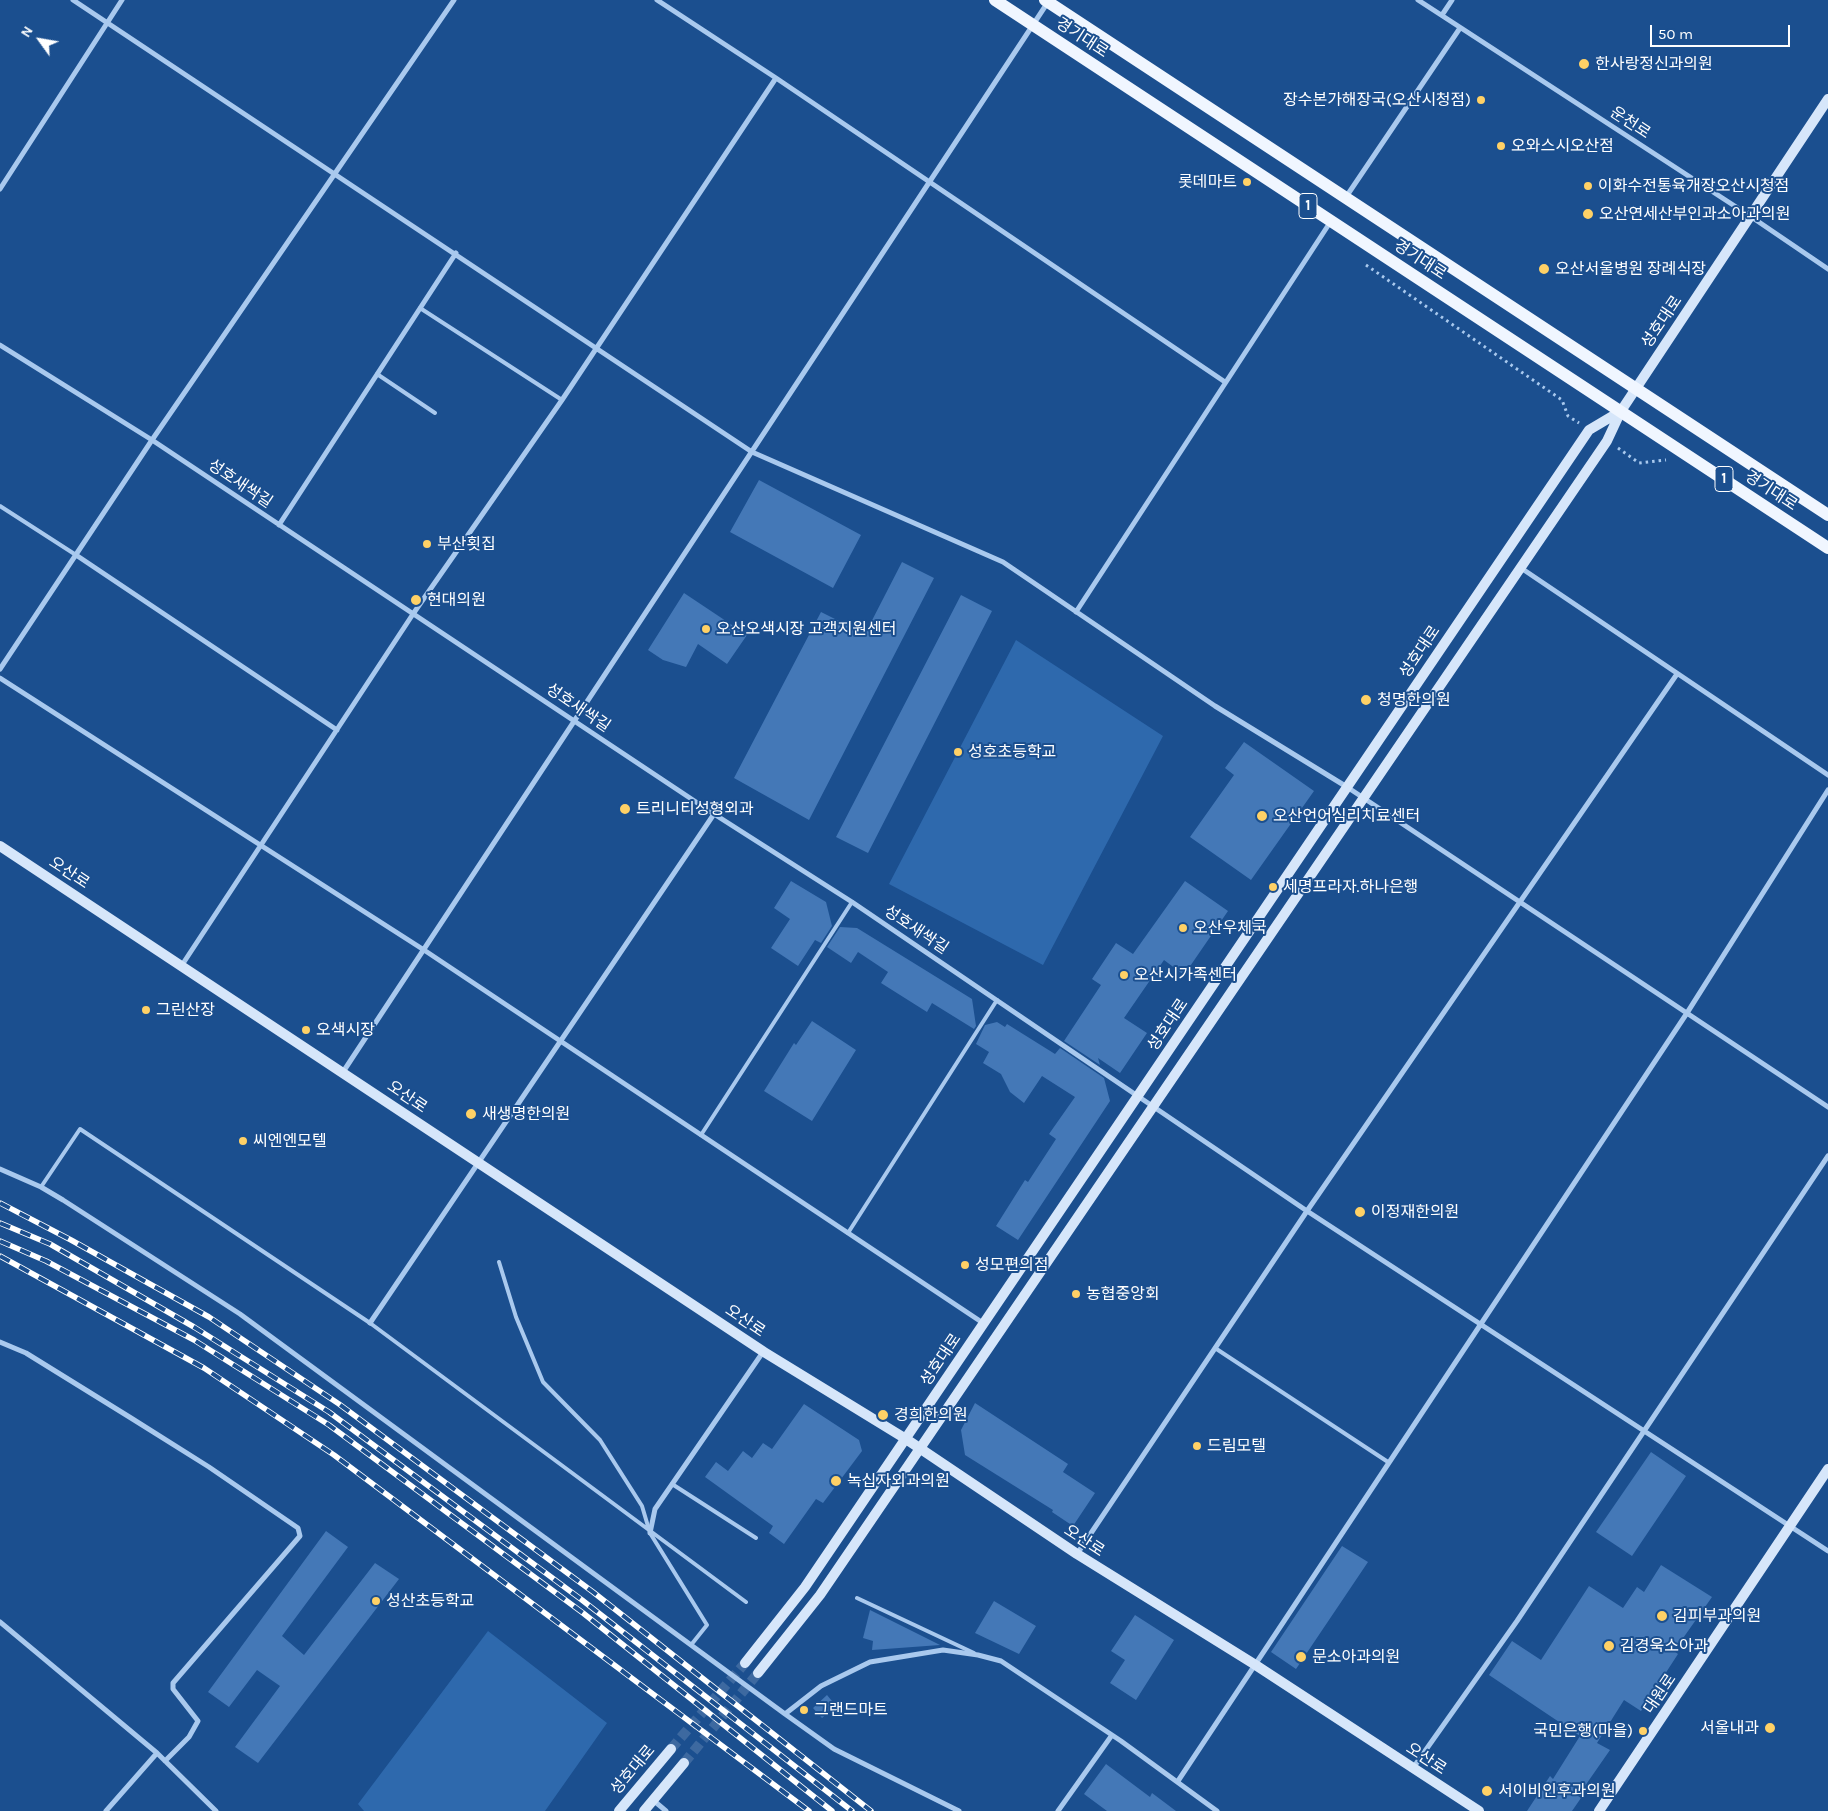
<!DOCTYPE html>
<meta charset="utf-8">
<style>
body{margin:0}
#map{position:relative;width:1828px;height:1811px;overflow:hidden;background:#1b4f8f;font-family:Karla,sans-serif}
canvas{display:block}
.north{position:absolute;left:15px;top:15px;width:50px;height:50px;-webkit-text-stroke:4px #1b4f8f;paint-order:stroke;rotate:302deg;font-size:14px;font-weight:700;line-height:20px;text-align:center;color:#fff}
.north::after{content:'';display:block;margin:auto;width:18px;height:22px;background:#fff;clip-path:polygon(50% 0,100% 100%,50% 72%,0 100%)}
.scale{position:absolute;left:1650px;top:25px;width:140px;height:22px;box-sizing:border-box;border:2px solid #fff;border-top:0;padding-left:6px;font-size:15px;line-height:18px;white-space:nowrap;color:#fff;-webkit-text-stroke:4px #1b4f8f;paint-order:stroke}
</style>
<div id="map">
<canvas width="1828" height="1811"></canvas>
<div class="north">N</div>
<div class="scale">50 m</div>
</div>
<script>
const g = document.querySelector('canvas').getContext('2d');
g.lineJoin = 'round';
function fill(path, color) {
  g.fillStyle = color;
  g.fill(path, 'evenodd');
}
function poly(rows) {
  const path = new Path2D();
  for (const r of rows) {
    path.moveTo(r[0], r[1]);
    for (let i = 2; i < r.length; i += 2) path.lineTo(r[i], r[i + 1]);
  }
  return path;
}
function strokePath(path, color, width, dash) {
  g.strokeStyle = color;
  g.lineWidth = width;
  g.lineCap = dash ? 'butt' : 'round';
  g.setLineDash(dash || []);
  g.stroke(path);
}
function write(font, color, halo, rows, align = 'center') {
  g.font = font + ' Karla,"Noto Sans KR",sans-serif';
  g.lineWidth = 4;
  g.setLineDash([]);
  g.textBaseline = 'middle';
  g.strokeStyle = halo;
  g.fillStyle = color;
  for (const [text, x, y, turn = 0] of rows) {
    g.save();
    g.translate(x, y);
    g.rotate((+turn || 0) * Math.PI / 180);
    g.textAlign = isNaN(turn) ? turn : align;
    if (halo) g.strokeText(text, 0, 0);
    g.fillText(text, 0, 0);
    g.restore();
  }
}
const green = poly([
 [1016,640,1163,736,1043,965,889,884],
 [488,1631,607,1723,545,1811,364,1811,358,1804]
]);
const building = poly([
 [759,480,861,535,833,588,730,532],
 [902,562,934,578,809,820,734,778,821,612,865,634],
 [684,593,747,635,727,664,698,644,686,667,663,660,648,650],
 [961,595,992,611,868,853,836,837],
 [1244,742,1314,791,1251,880,1190,837,1234,775,1225,768],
 [791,881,826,902,832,926,821,943,815,940,798,966,771,948,790,919,774,908],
 [1185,881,1228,911,1184,975,1164,960,1124,1018,1147,1033,1120,1073,1098,1058,1100,1065,1064,1041,1101,985,1092,979,1116,943,1133,954],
 [840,927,857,928,972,999,976,1026,974,1029,932,1003,927,1012,881,983,888,972,858,952,851,963,827,947],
 [812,1021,856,1050,812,1121,764,1091,794,1043,796,1045],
 [997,1022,1005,1027,1007,1024,1055,1054,1060,1048,1104,1078,1110,1101,1018,1240,996,1226,1025,1180,1028,1182,1056,1139,1049,1134,1075,1097,1042,1076,1024,1103,1010,1092,1001,1074,983,1063,989,1052,976,1044,985,1025],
 [975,1403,1068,1464,1063,1472,1095,1493,1073,1526,1052,1512,1053,1510,965,1455,961,1430],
 [804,1404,859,1440,862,1451,823,1503,816,1499,784,1544,769,1533,773,1526,705,1477,716,1462,728,1471,743,1451,752,1458,763,1443,772,1449],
 [1651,1452,1686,1476,1632,1556,1596,1532],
 [326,1531,348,1547,282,1636,304,1655,375,1563,399,1579,258,1763,235,1747,280,1686,257,1670,229,1707,208,1692],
 [1342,1546,1368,1562,1296,1669,1271,1652],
 [1661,1565,1712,1597,1674,1651,1678,1654,1641,1711,1624,1700,1597,1743,1610,1750,1578,1796,1581,1798,1572,1811,1527,1811,1550,1776,1553,1779,1580,1736,1489,1675,1512,1641,1541,1660,1589,1586,1623,1608,1637,1587,1644,1592],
 [994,1601,1036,1626,1019,1654,975,1633],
 [870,1610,940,1645,872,1650,873,1641,863,1638],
 [1135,1615,1174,1640,1136,1700,1110,1683,1125,1660,1111,1651],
 [827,1695,836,1706,822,1718,813,1708],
 [1106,1764,1150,1797,1152,1793,1176,1811,1107,1811,1084,1794]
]);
const secondaryTunnel = poly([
 [671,1749,745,1663],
 [684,1763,758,1673]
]);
const path = poly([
 [1366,265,1562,400,1568,416,1579,423],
 [1618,448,1639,463,1666,460]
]);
const lane = poly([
 [420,308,562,400],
 [377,374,435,413],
 [0,506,76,555],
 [701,1135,852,902],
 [41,1187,80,1129,370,1323,746,1602],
 [848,1233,997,1000],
 [499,1262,516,1317,543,1382,600,1440,642,1506,650,1533,707,1625,691,1645],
 [1215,1348,1388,1462],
 [672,1484,756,1538],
 [857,1598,974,1653]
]);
const street = poly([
 [73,0,752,452,1003,562,1215,706,1347,787,1828,1107],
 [657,0,776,78,1225,382],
 [1418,0,1750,216,1828,269],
 [1442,15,1452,0],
 [0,189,122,0],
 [1346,197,1460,28],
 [0,345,152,440,714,814,852,902,1307,1211,1828,1551],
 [279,525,456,253],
 [76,555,337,730],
 [1521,568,1828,775],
 [1076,612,1331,221],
 [0,669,152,440,454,0],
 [0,678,424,950,983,1323],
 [182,965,413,614,562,400,776,78],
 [343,1072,1048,2],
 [0,1169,41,1187,63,1200,240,1314,785,1714,821,1686,870,1662,943,1650,978,1655,1001,1661,1121,1741,1217,1811],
 [370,1323,714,814],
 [0,1342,26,1353,131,1418,209,1467,298,1528,300,1536,173,1683,173,1689,198,1721,189,1737,165,1761],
 [650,1533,655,1509,763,1352],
 [1077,1554,1307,1211,1677,674],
 [0,1622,157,1753,216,1811],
 [785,1714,834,1749,959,1811],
 [1413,1768,1517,1621,1828,1156],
 [1178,1781,1687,1013,1828,790],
 [653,1800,666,1811],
 [106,1811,157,1753],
 [1058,1811,1112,1735]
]);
const secondary = poly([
 [0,846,764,1352,906,1439,1077,1554,1254,1664,1479,1811],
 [745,1663,805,1587,1589,430,1621,411],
 [758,1673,820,1595,1607,441,1621,411,1828,99],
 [619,1811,671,1749],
 [644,1811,684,1763],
 [1599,1811,1828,1469]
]);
const primary = poly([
 [995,0,1828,548],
 [1045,0,1828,515]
]);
const rail = poly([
 [0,1203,71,1240,209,1317,339,1404,593,1592,871,1811],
 [0,1223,50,1244,194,1327,329,1412,582,1600,852,1811],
 [0,1241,46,1261,194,1340,329,1425,583,1613,832,1811],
 [0,1256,204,1368,334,1455,809,1811]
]);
const markers = [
 [1584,64,6,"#ffd166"],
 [1481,100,5,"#ffd166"],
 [1501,146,5,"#ffd166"],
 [1247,182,5,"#ffd166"],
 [1588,186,5,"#ffd166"],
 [1588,214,6,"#ffd166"],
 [1544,269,6,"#ffd166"],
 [427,544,5,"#ffd166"],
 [416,600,6,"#ffd166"],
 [706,629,5,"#ffd166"],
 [1366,700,6,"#ffd166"],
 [958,752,5,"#ffd166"],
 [625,809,6,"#ffd166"],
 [1262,816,6,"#ffd166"],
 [1273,887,5,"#ffd166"],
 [1183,928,5,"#ffd166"],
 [1124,975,5,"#ffd166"],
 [146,1010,5,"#ffd166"],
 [306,1030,5,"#ffd166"],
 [471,1114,6,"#ffd166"],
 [243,1141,5,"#ffd166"],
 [1360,1212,6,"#ffd166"],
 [965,1265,5,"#ffd166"],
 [1076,1294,5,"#ffd166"],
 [883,1415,6,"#ffd166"],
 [1197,1446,5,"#ffd166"],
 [836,1481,6,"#ffd166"],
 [376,1601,5,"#ffd166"],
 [1662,1616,6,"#ffd166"],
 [1609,1646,6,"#ffd166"],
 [1301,1657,6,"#ffd166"],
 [804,1710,5,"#ffd166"],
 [1770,1728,6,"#ffd166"],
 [1643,1731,5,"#ffd166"],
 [1487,1791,6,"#ffd166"]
];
const shields = [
 [1308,206,18],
 [1724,479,18]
];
const shieldNames = [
 ["1",1308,206],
 ["1",1724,479]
];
const streetNames = [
 ["경기대로",1082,38,33],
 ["운천로",1630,123,33],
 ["경기대로",1420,260,33],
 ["성호대로",1662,322,-56],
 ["성호새싹길",240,484,34],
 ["경기대로",1771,491,33],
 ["성호대로",1420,652,-56],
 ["성호새싹길",578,708,34],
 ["오산로",69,873,33],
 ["성호새싹길",916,930,34],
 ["성호대로",1168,1025,-56],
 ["오산로",407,1097,34],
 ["오산로",745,1321,34],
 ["성호대로",941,1360,-56],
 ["오산로",1084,1541,33],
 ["대원로",1660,1694,-56],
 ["오산로",1426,1759,33],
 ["성호대로",633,1770,-50]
];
const poiNames = [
 ["한사랑정신과의원",1595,64],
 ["장수본가해장국(오산시청점)",1471,100,"right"],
 ["오와스시오산점",1511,146],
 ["롯데마트",1237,182,"right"],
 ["이화수전통육개장오산시청점",1598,186],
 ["오산연세산부인과소아과의원",1599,214],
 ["오산서울병원 장례식장",1555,269],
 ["부산횟집",437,544],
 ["현대의원",427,600],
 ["오산오색시장 고객지원센터",716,629],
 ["청명한의원",1377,700],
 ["성호초등학교",968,752],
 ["트리니티성형외과",636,809],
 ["오산언어심리치료센터",1273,816],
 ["세명프라자.하나은행",1283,887],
 ["오산우체국",1193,928],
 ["오산시가족센터",1134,975],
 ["그린산장",156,1010],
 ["오색시장",316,1030],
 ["새생명한의원",482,1114],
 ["씨엔엔모텔",253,1141],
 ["이정재한의원",1371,1212],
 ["성모편의점",975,1265],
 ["농협중앙회",1086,1294],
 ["경희한의원",894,1415],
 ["드림모텔",1207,1446],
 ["녹십자외과의원",847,1481],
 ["성산초등학교",386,1601],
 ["김피부과의원",1673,1616],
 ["김경욱소아과",1620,1646],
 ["문소아과의원",1312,1657],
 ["그랜드마트",814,1710],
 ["서울내과",1759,1728,"right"],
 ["국민은행(마을)",1633,1731,"right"],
 ["서이비인후과의원",1498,1791]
];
fill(green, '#2e69ad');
fill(building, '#4478b7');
strokePath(secondaryTunnel, '#3d69a0', 10, [10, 5]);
strokePath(path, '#a9c9ee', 3, [2.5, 4]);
strokePath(lane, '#a9c9ee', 4);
strokePath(street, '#a9c9ee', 5);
strokePath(secondary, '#d6e6fa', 10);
strokePath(primary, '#f0f6ff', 12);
strokePath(rail, '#fff', 5.5);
strokePath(rail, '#1b4f8f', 4, [11]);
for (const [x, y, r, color] of markers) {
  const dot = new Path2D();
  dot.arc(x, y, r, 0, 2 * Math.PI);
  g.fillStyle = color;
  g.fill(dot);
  strokePath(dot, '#1b4f8f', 2);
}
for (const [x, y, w] of shields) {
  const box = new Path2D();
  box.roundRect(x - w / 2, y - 12.5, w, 25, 4);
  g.fillStyle = '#1b4f8f';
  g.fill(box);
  strokePath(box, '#fff', 1);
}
write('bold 15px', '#fff', null, shieldNames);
write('16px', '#fff', '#1b4f8f', streetNames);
write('16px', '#fff', '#1b4f8f', poiNames, 'left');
</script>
